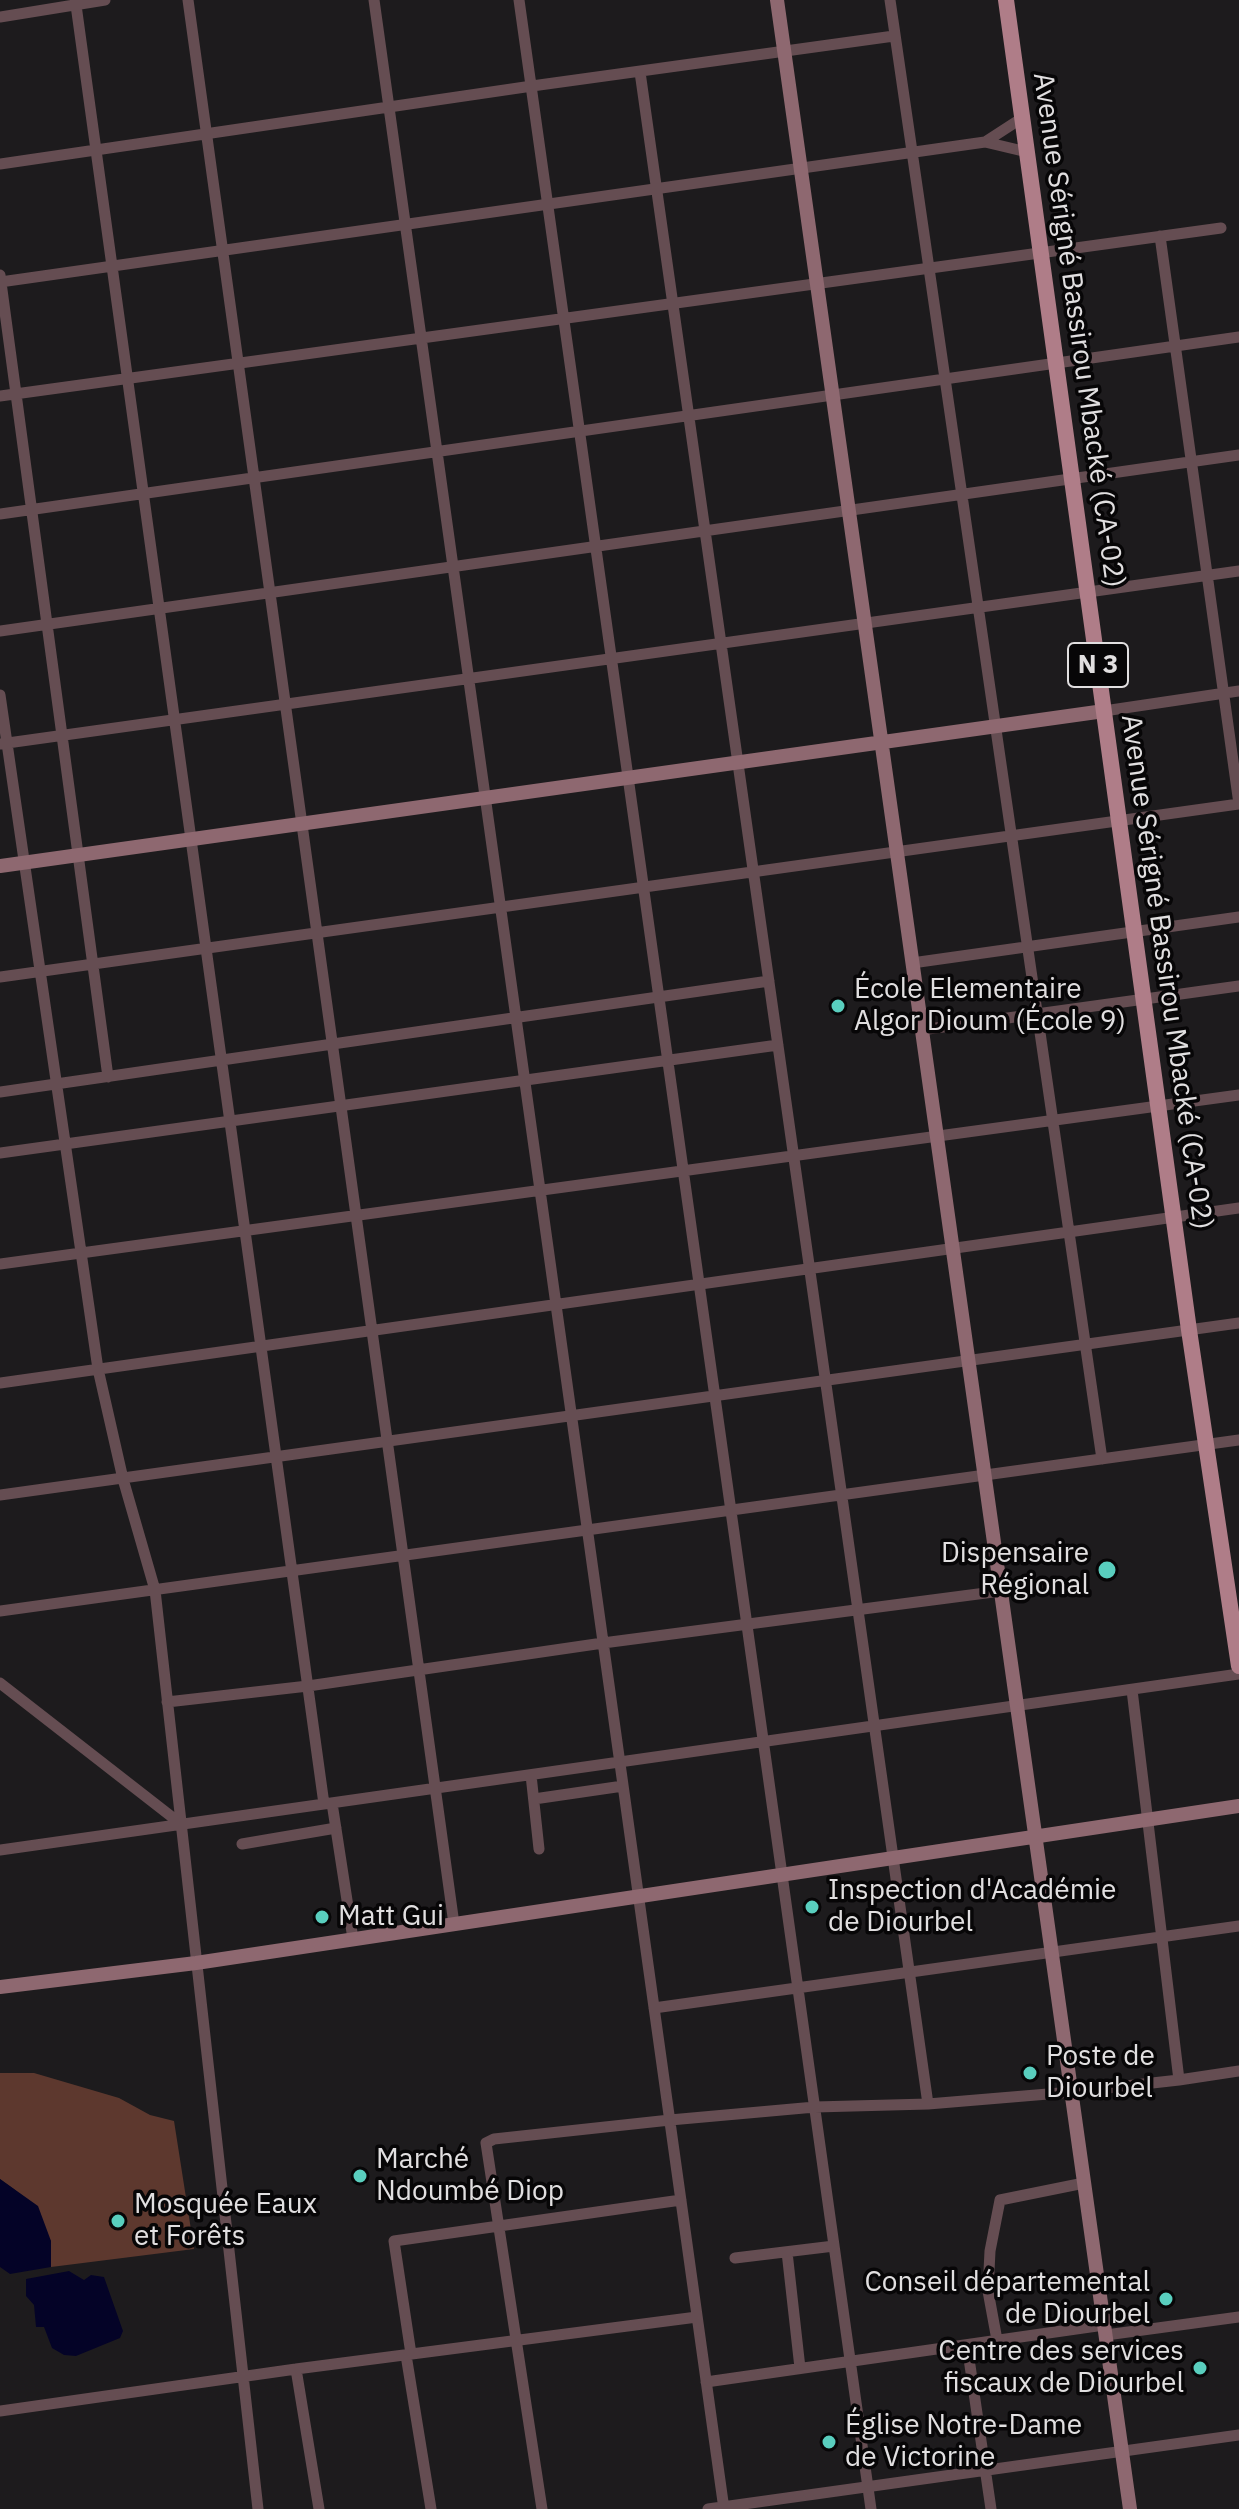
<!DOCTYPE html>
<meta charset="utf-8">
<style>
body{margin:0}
canvas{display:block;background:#1d1b1d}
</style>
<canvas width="1239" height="2509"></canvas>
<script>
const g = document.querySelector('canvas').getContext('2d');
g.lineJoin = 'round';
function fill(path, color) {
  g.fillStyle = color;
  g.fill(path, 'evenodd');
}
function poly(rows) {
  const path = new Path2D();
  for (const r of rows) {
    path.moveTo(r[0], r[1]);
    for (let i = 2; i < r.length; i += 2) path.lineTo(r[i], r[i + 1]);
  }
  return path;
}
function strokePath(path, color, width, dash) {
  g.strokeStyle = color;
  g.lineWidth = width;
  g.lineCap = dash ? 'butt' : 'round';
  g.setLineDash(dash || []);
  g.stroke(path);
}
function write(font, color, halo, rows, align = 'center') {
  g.font = font + ' "IBM Plex Sans",sans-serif';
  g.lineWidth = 7;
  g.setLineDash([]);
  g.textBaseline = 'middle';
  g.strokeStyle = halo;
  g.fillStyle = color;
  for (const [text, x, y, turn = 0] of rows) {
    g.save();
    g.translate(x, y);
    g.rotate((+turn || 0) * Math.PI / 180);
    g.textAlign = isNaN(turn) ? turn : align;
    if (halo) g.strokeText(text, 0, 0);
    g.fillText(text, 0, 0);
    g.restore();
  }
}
const green = poly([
 [0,2073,34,2073,119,2098,150,2115,174,2121,194,2249,51,2267,51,2241,15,2190,0,2179]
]);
const water = poly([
 [0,2179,38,2206,51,2241,51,2267,10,2274,0,2267],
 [69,2271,84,2280,91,2275,104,2277,123,2331,120,2338,76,2356,64,2355,52,2348,44,2327,36,2327,34,2305,26,2296,26,2279]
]);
const street = poly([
 [188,0,454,1924],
 [374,0,724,2509],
 [519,0,871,2509],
 [890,0,1102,1459],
 [76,5,324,1804],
 [0,17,105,0],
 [640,72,928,2104],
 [985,142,1022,118],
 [0,164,532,86,894,36],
 [1160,236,1239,804],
 [0,275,108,1077],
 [0,282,985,142,1027,152],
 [0,396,1221,228],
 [0,514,1239,337],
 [0,631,1239,455],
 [0,695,98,1369,123,1479,155,1590,258,2509],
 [1104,711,1239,691],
 [0,744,1239,571],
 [912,963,1239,917],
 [0,977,1239,804],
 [921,1030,1239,986],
 [0,1092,769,981],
 [0,1153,778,1045],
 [0,1264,1239,1095],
 [0,1383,1239,1208],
 [0,1495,1239,1323],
 [0,1611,1239,1440],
 [0,1683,181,1824],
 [1132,1690,1179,2080],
 [167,1702,308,1686,603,1643,1001,1591],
 [531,1775,539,1849],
 [534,1799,623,1786],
 [332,1803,353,1939],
 [242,1844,336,1828],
 [0,1850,1239,1674],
 [654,2008,1239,1926],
 [787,2252,800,2368],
 [735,2258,834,2246],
 [1106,2335,1239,2317],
 [997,2340,988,2291,990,2251,1000,2200,1084,2183],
 [967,2345,991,2509],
 [411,2354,394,2241,681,2200],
 [406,2355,431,2509],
 [296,2369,319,2509],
 [706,2382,1104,2325],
 [0,2411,296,2369,697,2317],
 [542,2509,486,2143,494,2139,670,2120,815,2107,928,2104,1072,2092,1179,2080,1239,2071],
 [708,2509,1239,2435]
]);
const secondary = poly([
 [777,0,1130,2509],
 [0,866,1104,711],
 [0,1987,196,1963,1239,1806]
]);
const primary = poly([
 [1006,0,1189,1330,1239,1666]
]);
const markers = [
 [838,1006,8,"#59cebe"],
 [1107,1570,10,"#59cebe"],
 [812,1907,8,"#59cebe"],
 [322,1917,8,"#59cebe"],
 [1030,2073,8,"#59cebe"],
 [360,2176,8,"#59cebe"],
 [118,2221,8,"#59cebe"],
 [1166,2299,8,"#59cebe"],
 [1200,2368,8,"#59cebe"],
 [829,2442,8,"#59cebe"]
];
const shields = [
 [1098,665,60]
];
const shieldNames = [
 ["N 3",1098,665]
];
const streetNames = [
 ["Avenue Sérigné Bassirou Mbacké (CA-02)",1078,330,82],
 ["Avenue Sérigné Bassirou Mbacké (CA-02)",1166,972,82]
];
const poiNames = [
 ["École Elementaire",854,990],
 ["Algor Dioum (École 9)",854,1022],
 ["Dispensaire",1089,1554,"right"],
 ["Régional",1089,1586,"right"],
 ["Inspection d'Académie",828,1891],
 ["de Diourbel",828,1923],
 ["Matt Gui",338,1917],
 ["Poste de",1046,2057],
 ["Diourbel",1046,2089],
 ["Marché",376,2160],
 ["Ndoumbé Diop",376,2192],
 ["Mosquée Eaux",134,2205],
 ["et Forêts",134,2237],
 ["Conseil départemental",1150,2283,"right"],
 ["de Diourbel",1150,2315,"right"],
 ["Centre des services",1184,2352,"right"],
 ["fiscaux de Diourbel",1184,2384,"right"],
 ["Église Notre-Dame",845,2426],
 ["de Victorine",845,2458]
];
fill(green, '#5d382e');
fill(water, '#040327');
strokePath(street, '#654d52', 11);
strokePath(secondary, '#8e6870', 14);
strokePath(primary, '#af7d88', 16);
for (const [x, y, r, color] of markers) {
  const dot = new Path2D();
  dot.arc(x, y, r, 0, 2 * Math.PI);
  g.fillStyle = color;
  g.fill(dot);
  strokePath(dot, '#070607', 3);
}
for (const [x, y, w] of shields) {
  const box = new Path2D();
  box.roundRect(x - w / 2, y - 22, w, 44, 6);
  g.fillStyle = '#070607';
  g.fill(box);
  strokePath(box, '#e1dfe0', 2);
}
write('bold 26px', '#e1dfe0', null, shieldNames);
write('28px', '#e1dfe0', '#070607', streetNames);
write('28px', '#e1dfe0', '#070607', poiNames, 'left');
</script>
